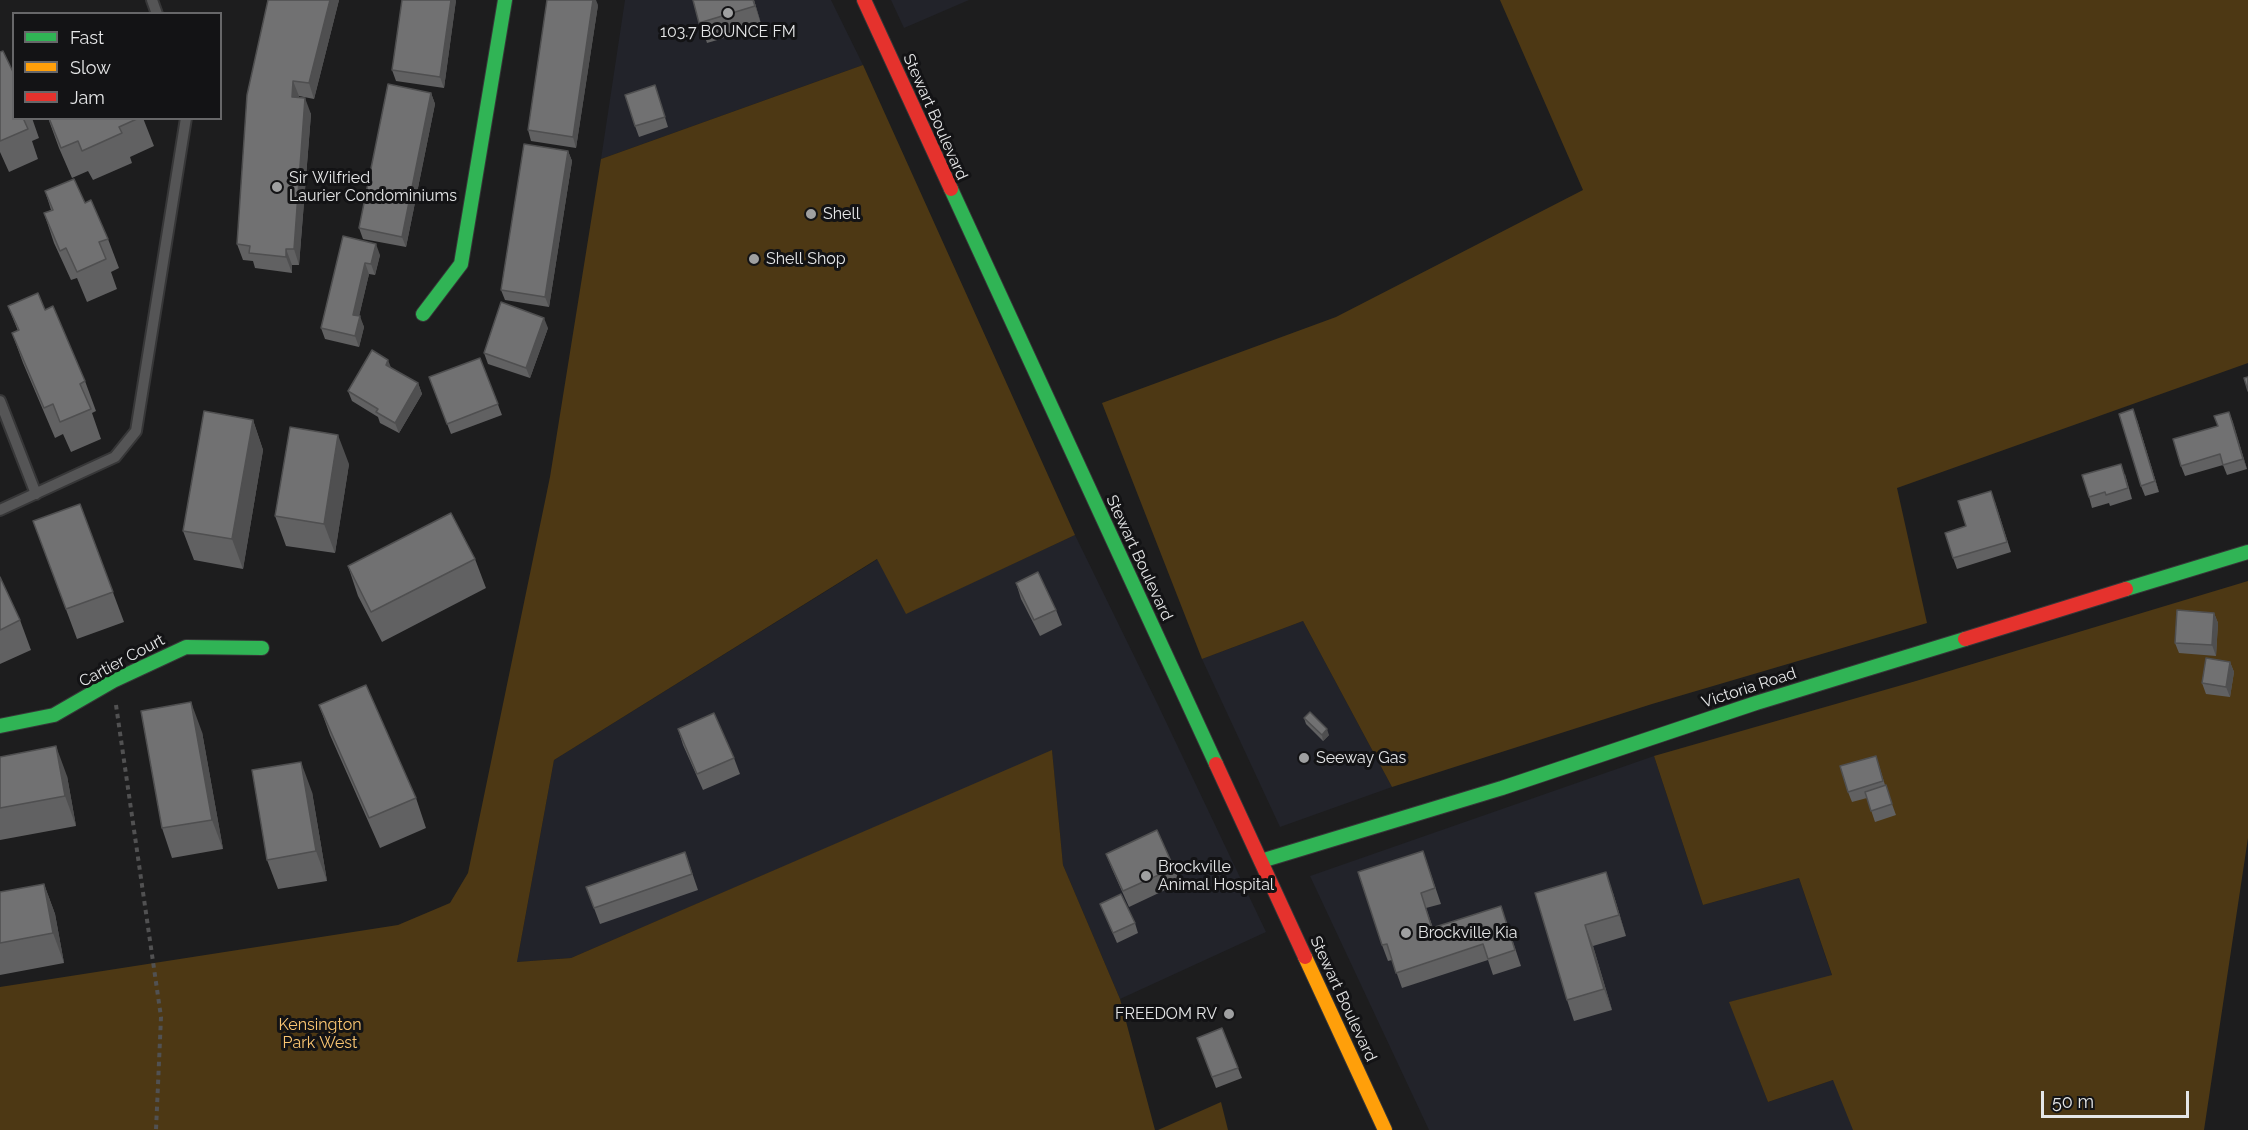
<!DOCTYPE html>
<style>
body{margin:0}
#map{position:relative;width:2248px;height:1130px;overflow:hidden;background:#1d1d1e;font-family:Raleway,sans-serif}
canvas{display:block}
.legend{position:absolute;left:12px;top:12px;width:210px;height:108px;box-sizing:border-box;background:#131315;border:2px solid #676769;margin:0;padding:8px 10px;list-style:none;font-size:18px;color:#e5e6e7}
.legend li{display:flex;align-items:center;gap:12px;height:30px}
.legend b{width:30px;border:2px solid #676769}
.scale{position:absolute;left:2041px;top:1091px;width:148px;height:27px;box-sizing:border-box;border:3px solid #e5e6e7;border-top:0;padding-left:8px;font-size:18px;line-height:21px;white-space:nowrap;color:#e5e6e7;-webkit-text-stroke:4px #131315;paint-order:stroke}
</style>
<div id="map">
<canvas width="2248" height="1130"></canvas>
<ul class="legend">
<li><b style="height:8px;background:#30b455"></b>Fast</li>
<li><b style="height:8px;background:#ff9f0a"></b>Slow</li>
<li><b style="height:8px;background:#e5322d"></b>Jam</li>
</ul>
<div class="scale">50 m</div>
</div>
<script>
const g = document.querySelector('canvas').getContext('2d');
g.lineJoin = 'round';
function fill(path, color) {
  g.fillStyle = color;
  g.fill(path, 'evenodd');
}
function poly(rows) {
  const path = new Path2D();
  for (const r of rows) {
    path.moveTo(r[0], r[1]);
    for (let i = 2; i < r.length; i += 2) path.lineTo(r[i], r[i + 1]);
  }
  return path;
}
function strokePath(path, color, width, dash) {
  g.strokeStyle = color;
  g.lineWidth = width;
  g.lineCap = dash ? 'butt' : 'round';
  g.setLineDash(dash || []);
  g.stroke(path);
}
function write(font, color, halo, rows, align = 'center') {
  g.font = font + ' Raleway,sans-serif';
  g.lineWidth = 6;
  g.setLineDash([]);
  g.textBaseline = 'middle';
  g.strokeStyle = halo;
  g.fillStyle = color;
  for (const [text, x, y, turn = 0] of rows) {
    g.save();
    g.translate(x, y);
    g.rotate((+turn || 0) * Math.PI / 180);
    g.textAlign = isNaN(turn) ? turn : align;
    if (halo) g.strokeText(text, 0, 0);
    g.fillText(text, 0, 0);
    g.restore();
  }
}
const built = poly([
 [625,0,831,0,863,65,601,159],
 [891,0,969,0,904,28],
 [1075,535,1158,705,1266,932,1120,999,1063,865,1052,751,571,958,517,962,554,760,878,559,906,613],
 [1303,621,1392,787,1280,827,1202,659],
 [1654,756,1703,905,1799,878,1832,976,1730,1002,1768,1102,1839,1078,1857,1130,1429,1130,1310,876]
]);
const green = poly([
 [1500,0,2248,0,2248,363,1897,488,1927,623,1652,704,1392,787,1303,621,1202,659,1102,403,1336,317,1583,190],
 [863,65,1075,535,906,614,877,559,554,760,517,962,571,958,1052,750,1063,865,1120,999,1155,1130,0,1130,0,987,398,925,450,903,468,873,550,477,601,159],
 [2248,581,2248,838,2204,1130,1853,1130,1833,1080,1768,1102,1729,1002,1832,975,1799,878,1703,905,1654,756,1916,681],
 [1221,1102,1228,1130,1158,1130]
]);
const path = poly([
 [116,705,161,1017,156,1130]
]);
const lane = poly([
 [152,0,157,14],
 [0,401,36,494],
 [0,510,115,457,136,431,186,118]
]);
const fast = poly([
 [951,189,1216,764],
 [423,314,461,264,505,0],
 [2126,589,2248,552],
 [0,726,54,715,113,681,186,647,262,648],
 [1261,861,1502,788,1756,703,1965,639]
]);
const slow = poly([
 [1305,957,1385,1130]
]);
const jam = poly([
 [864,0,951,189],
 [1965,639,2126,589],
 [1216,764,1305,957]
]);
const wall = poly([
 [268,0,339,0,314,99,299,96,299,98,311,114,299,265,292,265,292,273,255,268,253,261,243,260,237,244],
 [456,0,444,88,396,81,392,70],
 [693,0,754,0,762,27,707,43],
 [598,5,576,148,531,141,528,130],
 [0,52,14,118,32,118,39,138,32,141,38,159,9,172,0,152],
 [655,85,668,127,639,137,635,126],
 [431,93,435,104,406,247,363,239,359,228],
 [48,118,143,118,154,146,130,157,132,163,93,180,88,171,72,178,59,148],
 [568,151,572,161,549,307,505,300,501,290],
 [45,191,85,203,108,239,119,268,111,272,117,289,87,302,77,278,71,280,54,243,44,213,51,210],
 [343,236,380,255,375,275,369,274,359,316,364,327,359,347,325,339,321,328],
 [8,306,45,310,85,381,96,411,92,413,101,439,71,452,63,434,55,438,23,363,12,333,18,331],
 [548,328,530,378,488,364,484,353],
 [480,358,502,415,451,434,429,377],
 [391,368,418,383,422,394,399,433,380,423,378,417,352,401,348,391],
 [2229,412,2247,469,2227,475,2223,465,2185,476,2181,466,2218,426],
 [253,420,263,450,243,569,194,560,183,531],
 [2137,420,2159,492,2145,496,2141,486],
 [349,464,335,553,286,546,275,516],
 [2125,474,2132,499,2110,506,2109,503,2092,508,2089,497],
 [1995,502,2011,552,1957,569,1953,558,1966,526],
 [80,504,124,622,77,639,33,521],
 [475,559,486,588,382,642,358,596,348,566],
 [0,577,20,620,31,650,0,664],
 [1016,583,1056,610,1062,625,1040,636,1021,599],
 [2214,613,2218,623,2216,656,2179,653,2175,643],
 [2230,662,2234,672,2230,697,2206,694,2202,683],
 [319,705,416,798,426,828,380,848,330,735],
 [1304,718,1329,735,1323,741,1306,724],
 [678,729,734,758,740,774,703,790,683,745],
 [202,732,223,849,172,858,162,828],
 [1876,756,1885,785,1896,815,1875,822,1867,798,1852,802,1848,792],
 [0,757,67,776,76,826,0,840],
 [312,792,327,881,278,889,267,860],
 [1423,851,1441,904,1426,908,1433,928,1506,921,1521,966,1493,975,1488,960,1402,988,1392,960,1388,961,1382,945],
 [685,852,698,890,600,924,586,887],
 [1106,854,1174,868,1180,883,1129,907,1112,869],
 [44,884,55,914,64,963,0,975,0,892],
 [1535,893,1613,893,1626,936,1593,946,1612,1010,1574,1021,1567,1000],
 [1100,904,1135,923,1138,933,1117,943],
 [1222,1028,1242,1078,1216,1088,1197,1038]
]);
const shadedWall = poly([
 [330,0,339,0,314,99,309,83],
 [451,0,456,0,444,88,440,77],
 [593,0,596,0,598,5,576,148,573,137],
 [753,0,754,0,762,27],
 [293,81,299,96,298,113,292,97],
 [431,93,435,104,406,247,402,237],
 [305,98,311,114,299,265,294,249],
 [568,151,572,161,549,307,545,297],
 [376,244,380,255,375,275,371,264],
 [286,249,292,265,292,273,286,257],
 [365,263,369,274,357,325,353,315],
 [360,316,364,327,359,347,355,336],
 [544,318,548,328,530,378,526,368],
 [388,360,392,370,386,365],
 [418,383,422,394,399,433,395,423],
 [2133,409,2137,420,2159,492,2155,481],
 [2229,412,2233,422,2247,469,2243,459],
 [253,420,263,450,243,569,232,539],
 [338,435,349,464,335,553,324,524],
 [2214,613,2218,623,2216,656,2212,645],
 [2230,662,2234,672,2230,697,2226,687],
 [191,702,202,732,223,849,212,820],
 [1327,729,1329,735,1323,741,1322,735],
 [56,746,67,776,76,826,65,796],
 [301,762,312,792,327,881,316,851],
 [1606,872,1613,893,1626,936,1619,915],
 [44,884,55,914,64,963,53,933],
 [1585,925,1593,946,1612,1010,1604,989]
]);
const building = poly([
 [268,0,330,0,309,83,293,81,292,97,305,98,294,249,286,249,286,257,249,253,250,246,237,244,247,95,268,0],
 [402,0,451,0,440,77,392,70,402,0],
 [547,0,593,0,573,137,528,130,547,0],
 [693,0,753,0,755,6,699,23,693,0],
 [3,51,14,74,14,118,23,118,28,129,0,141,0,52,3,51],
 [388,84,431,93,402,237,359,228,388,84],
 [655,85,665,117,635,126,625,95,655,85],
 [49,118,139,118,119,127,122,133,82,151,78,141,61,148,49,118],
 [524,144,568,151,545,297,501,290,524,144],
 [74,179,85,203,91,200,108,239,99,242,106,259,77,272,66,248,60,251,44,213,53,210,45,191,74,179],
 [343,236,376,244,371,264,365,263,353,315,360,316,355,336,321,328,343,236],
 [38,293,45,310,53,306,85,381,80,384,91,409,60,422,53,404,44,408,12,333,19,330,8,306,38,293],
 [501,302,544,318,526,368,484,353,501,302],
 [372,350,388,360,386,365,418,383,395,423,376,412,378,409,348,391,372,350],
 [480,358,498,404,447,424,429,377,480,358],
 [2248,377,2248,391,2244,378,2248,377],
 [2133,409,2155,481,2141,486,2119,414,2133,409],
 [204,411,253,420,232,539,183,531,204,411],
 [2229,412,2243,459,2223,465,2220,454,2181,466,2173,439,2218,426,2214,416,2229,412],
 [290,427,338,435,324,524,275,516,290,427],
 [2121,464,2128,488,2106,495,2105,492,2089,497,2082,475,2121,464],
 [1991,491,2007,542,1953,558,1945,533,1966,526,1958,501,1991,491],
 [80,504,113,592,66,609,33,521,80,504],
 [451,513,475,559,371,612,348,566,451,513],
 [1038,572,1056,610,1034,620,1016,583,1038,572],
 [0,577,20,620,0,630,0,577],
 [2177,610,2214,613,2212,645,2175,643,2177,610],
 [2206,658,2230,662,2226,687,2202,683,2206,658],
 [366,685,416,798,369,818,319,705,366,685],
 [191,702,212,820,162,828,141,711,191,702],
 [1310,712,1327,729,1322,735,1304,718,1310,712],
 [714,713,734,758,697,774,678,729,714,713],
 [56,746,65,796,0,808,0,757,56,746],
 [1876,756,1883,781,1848,792,1840,766,1876,756],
 [301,762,316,851,267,860,252,770,301,762],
 [1886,785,1892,804,1871,811,1865,792,1886,785],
 [1157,830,1174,868,1123,891,1106,854,1157,830],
 [1423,851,1435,888,1421,893,1432,928,1501,906,1515,950,1488,959,1483,944,1396,973,1387,944,1382,945,1358,872,1423,851],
 [685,852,692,874,594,908,586,887,685,852],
 [1606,872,1619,915,1585,925,1604,989,1567,1000,1535,893,1606,872],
 [44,884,53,933,0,943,0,892,44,884],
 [1121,894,1135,923,1113,933,1100,904,1121,894],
 [1222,1028,1238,1068,1212,1077,1197,1038,1222,1028]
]);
const markers = [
 [728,13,6,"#9fa0a1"],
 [277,187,6,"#9fa0a1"],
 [811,214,6,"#9fa0a1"],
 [754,259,6,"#9fa0a1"],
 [1304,758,6,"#9fa0a1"],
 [1146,876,6,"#9fa0a1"],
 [1406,933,6,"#9fa0a1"],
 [1229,1014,6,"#9fa0a1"]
];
const poiNames = [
 ["103.7 BOUNCE FM",728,32,"center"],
 ["Sir Wilfried",289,178],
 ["Laurier Condominiums",289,196],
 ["Shell",823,214],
 ["Shell Shop",766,259],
 ["Seeway Gas",1316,758],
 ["Brockville",1158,867],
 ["Animal Hospital",1158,885],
 ["Brockville Kia",1418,933],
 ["FREEDOM RV",1217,1014,"right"]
];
const streetNames = [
 ["Stewart Boulevard",935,117,66],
 ["Stewart Boulevard",1139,558,65],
 ["Cartier Court",122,661,-28],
 ["Victoria Road",1749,688,-18],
 ["Stewart Boulevard",1343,999,65]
];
const parkNames = [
 ["Kensington",320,1025],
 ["Park West",320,1043]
];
fill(built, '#22232a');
fill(green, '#4d3814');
strokePath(lane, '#373738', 14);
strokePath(fast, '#373738', 16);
strokePath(slow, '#373738', 16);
strokePath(jam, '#373738', 16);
strokePath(path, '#515152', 4, [4.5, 4.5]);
strokePath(lane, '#555556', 10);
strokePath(fast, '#30b455', 14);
strokePath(slow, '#ff9f0a', 14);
strokePath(jam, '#e5322d', 14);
fill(wall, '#616162');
fill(shadedWall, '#4f4f50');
fill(building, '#717172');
strokePath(building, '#4f4f50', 1.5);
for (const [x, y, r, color] of markers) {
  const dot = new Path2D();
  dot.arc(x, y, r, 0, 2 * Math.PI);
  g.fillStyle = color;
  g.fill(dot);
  strokePath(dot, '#131315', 2);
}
write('16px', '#e5e6e7', '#131315', poiNames, 'left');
write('16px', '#e5e6e7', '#131315', streetNames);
write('16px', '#fac571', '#131315', parkNames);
</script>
